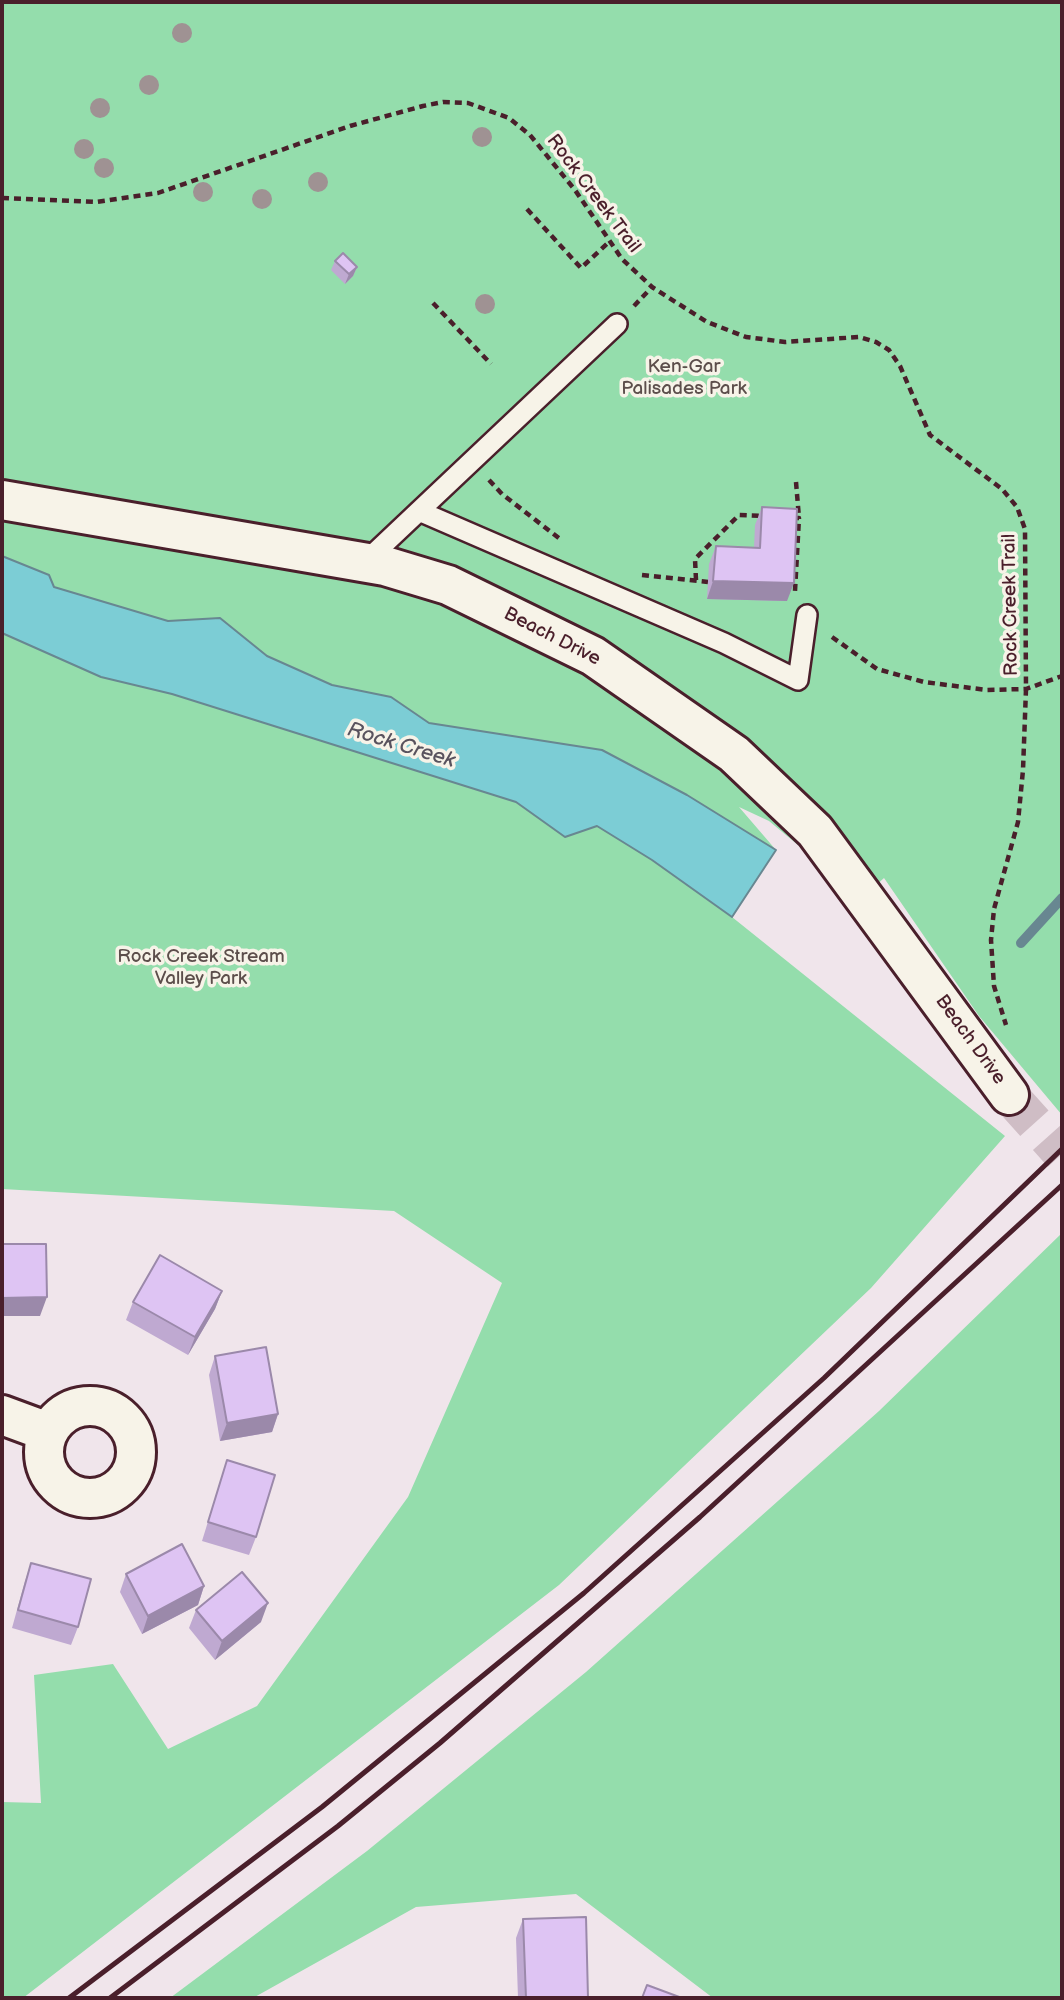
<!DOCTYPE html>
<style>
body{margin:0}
#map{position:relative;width:1064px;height:2000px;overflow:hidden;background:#f0e5eb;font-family:"Balsamiq Sans",sans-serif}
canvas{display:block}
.frame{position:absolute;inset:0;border:4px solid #4a1f2b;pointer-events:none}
</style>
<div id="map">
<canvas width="1064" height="2000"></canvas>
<div class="frame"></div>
</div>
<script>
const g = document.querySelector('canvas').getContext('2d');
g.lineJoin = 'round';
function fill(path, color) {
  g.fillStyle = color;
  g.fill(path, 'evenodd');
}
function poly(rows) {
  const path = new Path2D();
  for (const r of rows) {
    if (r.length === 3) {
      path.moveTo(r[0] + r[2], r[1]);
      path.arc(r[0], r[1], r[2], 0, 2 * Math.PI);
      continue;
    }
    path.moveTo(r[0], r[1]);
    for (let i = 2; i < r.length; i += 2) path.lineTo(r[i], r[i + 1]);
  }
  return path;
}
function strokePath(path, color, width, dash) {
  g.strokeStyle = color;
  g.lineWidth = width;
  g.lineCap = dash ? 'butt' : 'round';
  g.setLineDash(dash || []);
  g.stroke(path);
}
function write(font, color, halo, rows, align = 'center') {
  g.font = font + ' "Balsamiq Sans",sans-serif';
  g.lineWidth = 7;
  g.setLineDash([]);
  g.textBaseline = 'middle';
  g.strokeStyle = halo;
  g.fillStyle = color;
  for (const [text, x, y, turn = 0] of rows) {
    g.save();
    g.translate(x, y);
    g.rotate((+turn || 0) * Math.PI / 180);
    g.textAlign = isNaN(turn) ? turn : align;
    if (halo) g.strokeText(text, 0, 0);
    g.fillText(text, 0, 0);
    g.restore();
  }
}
const green = poly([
 [2,2,1062,2,1062,1115,979,1016,884,878,862,898,769,821,739,807,776,850,687,795,602,750,429,723,396,700,2,613],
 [2,633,101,677,172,694,516,802,565,837,597,826,652,860,732,917,1005,1136,871,1288,559,1585,23,1998,2,1998,2,1802,41,1803,34,1675,113,1664,168,1749,257,1706,408,1497,502,1283,394,1211,2,1189],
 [1062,1233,1062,1998,713,1998,576,1894,416,1907,253,1998,170,1998,367,1851,586,1672,879,1411]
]);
const water = poly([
 [2,556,49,575,54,587,168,621,220,618,267,656,332,685,391,697,429,723,602,750,687,795,776,850,732,917,652,860,597,826,565,837,516,802,172,694,101,677,2,633,2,556]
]);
const stream = poly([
 [1021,943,1062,898]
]);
const tertiaryTunnel = poly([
 [1009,1095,1062,1154]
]);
const path = poly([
 [2,198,96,202,158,193,350,126,423,106,443,102,468,103,509,118,530,135,575,190,622,259,652,287,707,322,746,337,785,342,859,337,876,342,889,350,900,366,930,435,1002,489,1017,507,1025,529,1026,689,1023,770,1018,822,994,909,991,940,994,986,1006,1025],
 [527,209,581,268,610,241],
 [433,303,491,364],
 [634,306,652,287],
 [489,480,502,494,560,539],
 [796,482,799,518],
 [793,518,799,518,795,591],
 [642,575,708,582],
 [696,580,695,559,739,515,763,516],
 [832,637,877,669,924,682,987,690,1026,689,1062,676]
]);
const service = poly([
 [419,511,724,643,798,680,807,615],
 [365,562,617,324]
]);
const minor = poly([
 [90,1452,46],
 [2,1415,48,1432]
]);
const tertiary = poly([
 [2,500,385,566,448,585,593,656,734,754,815,831,1009,1095]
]);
const rail = poly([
 [69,1998,322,1807,584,1593,824,1378,1062,1149],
 [110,1998,338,1826,440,1743,700,1517,1062,1185]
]);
const trees = [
 [182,33],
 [149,85],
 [100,108],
 [482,137],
 [84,149],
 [104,168],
 [318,182],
 [203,192],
 [262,199],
 [485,304]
];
const wall = poly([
 [335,261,357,267,353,276,345,284,331,270],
 [762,507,787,601,707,599,709,564,716,546,754,548,755,525],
 [222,1291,215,1309,188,1355,126,1320,133,1302],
 [215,1356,278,1414,272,1432,220,1441,209,1375],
 [227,1460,256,1537,249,1555,202,1541],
 [31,1563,78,1627,71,1645,12,1628,25,1581],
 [126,1574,204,1586,198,1605,142,1634,120,1592],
 [196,1610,261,1622,215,1660,189,1628],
 [523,1919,588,1998,518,1998,516,1938]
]);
const shadedWall = poly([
 [357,267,353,276,345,284,349,274],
 [713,581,794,583,787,601,707,599],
 [222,1291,215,1309,188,1355,195,1337],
 [47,1297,40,1316,2,1316,2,1298],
 [278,1414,272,1432,220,1441,227,1423],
 [204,1586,198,1605,142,1634,148,1616],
 [268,1603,261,1622,215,1660,222,1641]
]);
const building = poly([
 [343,253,357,267,349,274,335,261,343,253],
 [762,507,797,509,794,583,713,581,716,546,760,548,762,507],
 [2,1244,46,1244,47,1297,2,1298,2,1244],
 [160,1255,222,1291,195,1337,133,1302,160,1255],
 [266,1347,278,1414,227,1423,215,1356,266,1347],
 [227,1460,275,1475,256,1537,208,1522,227,1460],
 [182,1544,204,1586,148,1616,126,1574,182,1544],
 [31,1563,91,1579,78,1627,18,1610,31,1563],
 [242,1572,268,1603,222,1641,196,1610,242,1572],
 [586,1917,588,1998,526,1998,523,1919,586,1917],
 [647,1985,682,1998,642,1998,647,1985]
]);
const streetNames = [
 ["Rock Creek Trail",593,194,53],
 ["Rock Creek Trail",1011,605,-91],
 ["Beach Drive",552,637,27],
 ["Beach Drive",970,1040,54]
];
const parkNames = [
 ["Ken-Gar",684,367],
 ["Palisades Park",684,389],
 ["Rock Creek Stream",201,957],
 ["Valley Park",201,979]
];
const waterNames = [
 ["Rock Creek",401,746,17]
];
fill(green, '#94ddac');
fill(water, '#7ccdd5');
strokePath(water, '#688791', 2);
strokePath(stream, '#688791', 10);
strokePath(tertiaryTunnel, '#cfbdc5', 38, [38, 19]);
strokePath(service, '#4a1f2b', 24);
strokePath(minor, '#4a1f2b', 44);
strokePath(tertiary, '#4a1f2b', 44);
strokePath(path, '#4a1f2b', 4.5, [7, 5]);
strokePath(service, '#f7f3e8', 19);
strokePath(minor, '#f7f3e8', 38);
strokePath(tertiary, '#f7f3e8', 38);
strokePath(rail, '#4a1f2b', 5);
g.fillStyle = '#9f9293';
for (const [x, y] of trees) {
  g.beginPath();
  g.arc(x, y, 10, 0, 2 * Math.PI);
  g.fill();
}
fill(wall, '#bfa9d1');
fill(shadedWall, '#9b89aa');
fill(building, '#dec4f3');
strokePath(building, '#9b89aa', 2);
write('19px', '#4a1f2b', '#f7f3e8', streetNames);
write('19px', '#5c4e4b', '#f7f3e8', parkNames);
write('italic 21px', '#59535e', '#f7f3e8', waterNames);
</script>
